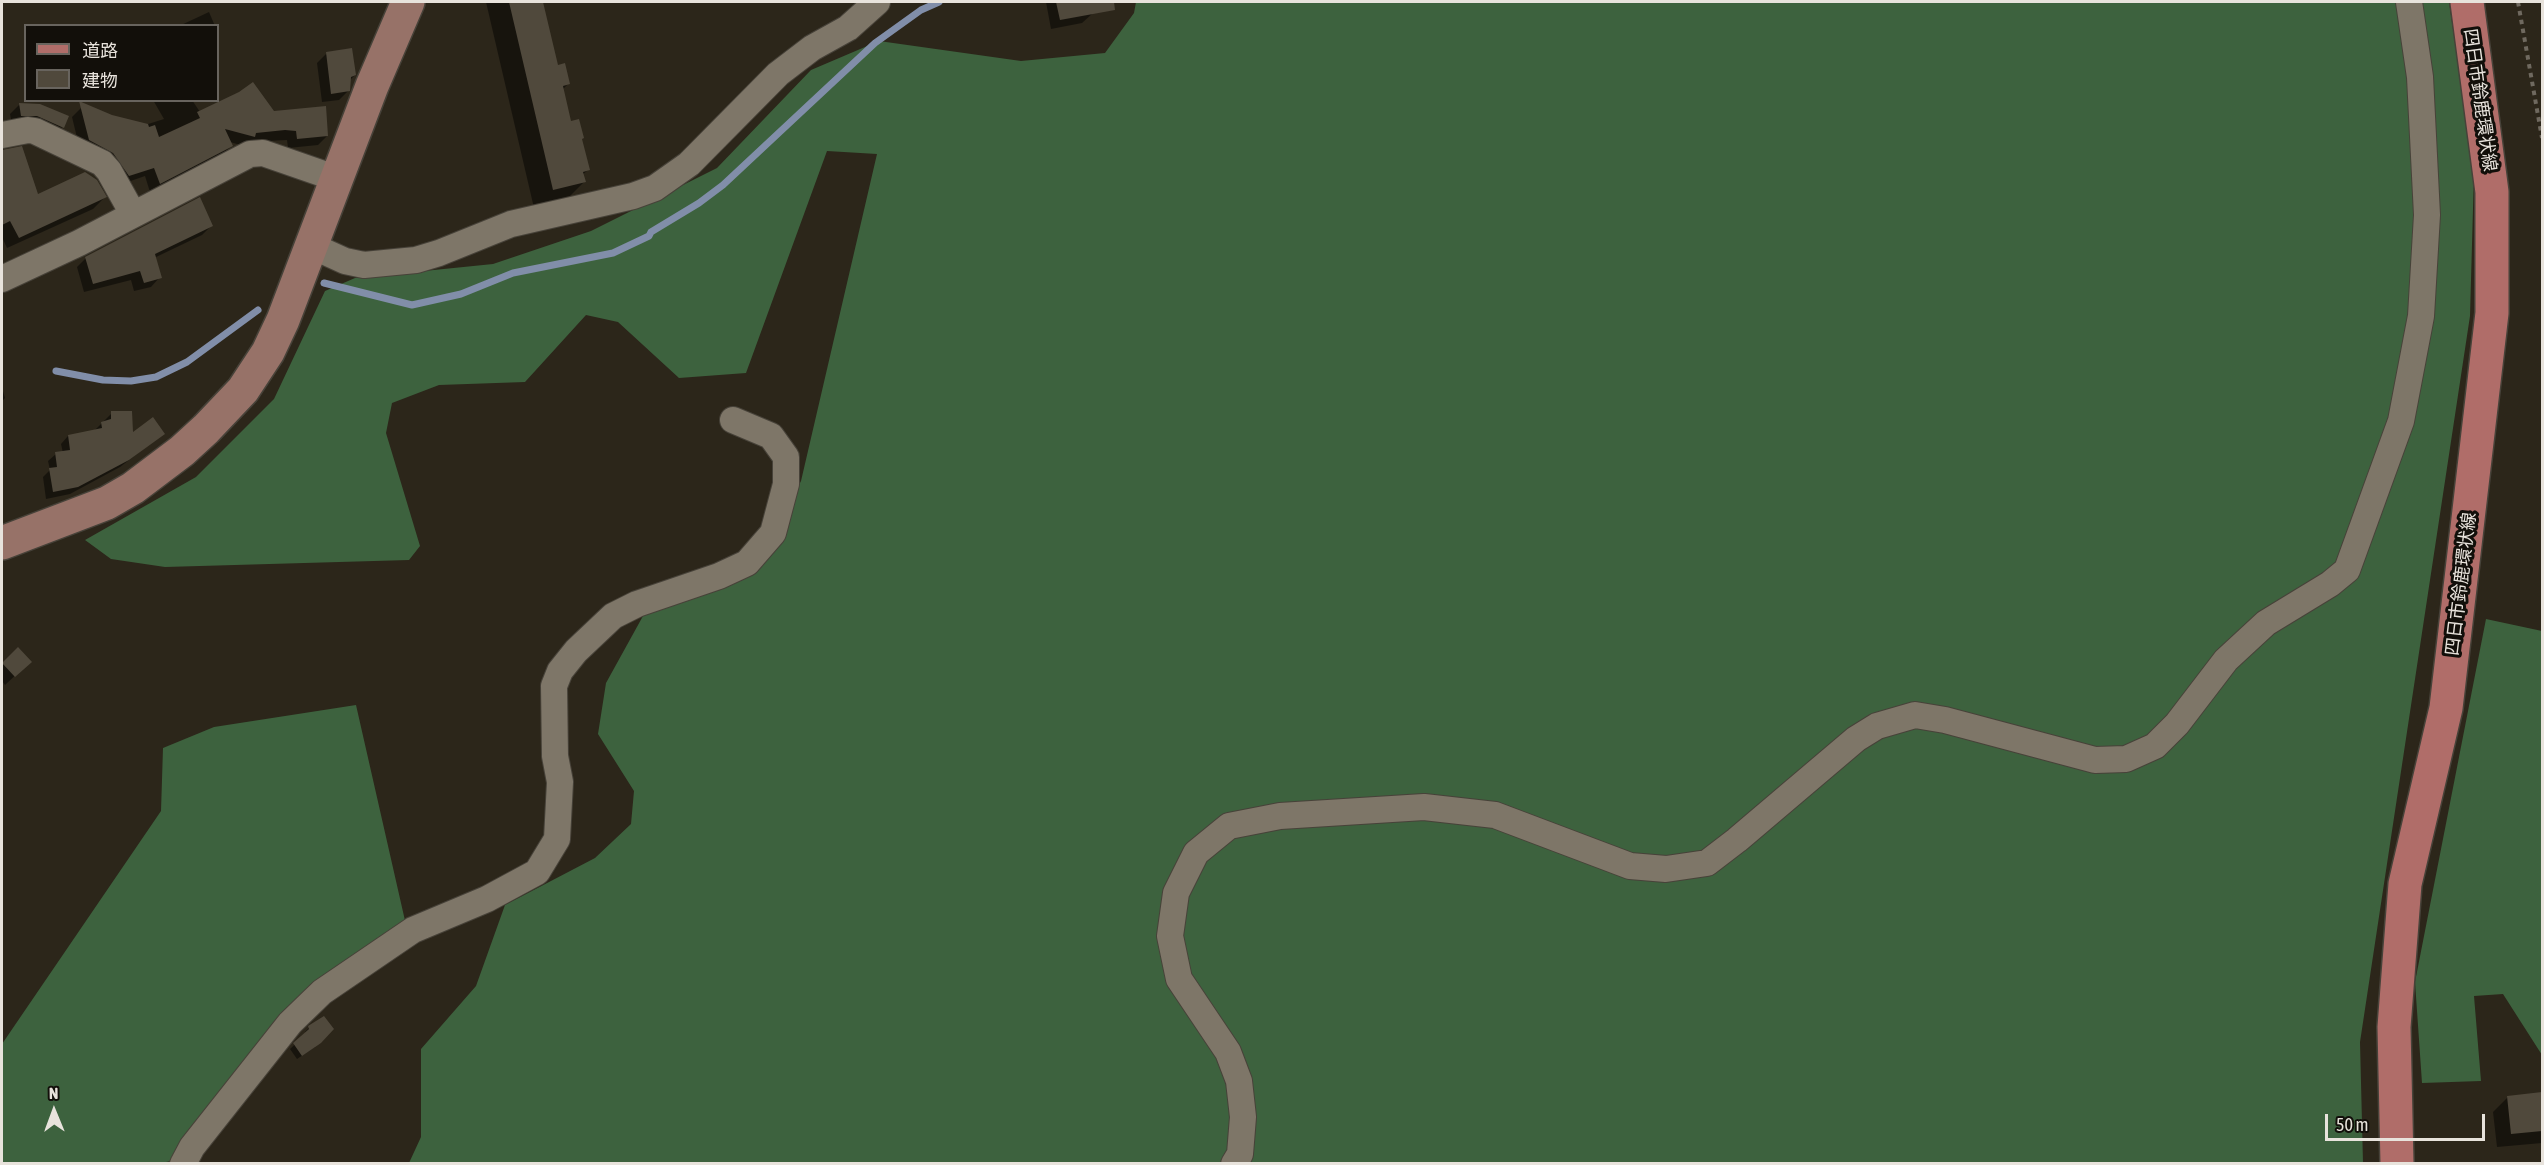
<!DOCTYPE html>
<meta charset="utf-8">
<style>
body{margin:0}
#map{position:relative;width:2544px;height:1165px;overflow:hidden;background:#2c261a;font-family:"Asap Condensed","Noto Sans JP",sans-serif}
canvas{display:block}
.frame{position:absolute;inset:0;border:3px solid #e8e3dc;pointer-events:none}
.legend{position:absolute;left:24px;top:24px;width:195px;height:78px;box-sizing:border-box;background:#120f0a;border:2px solid #68645e;margin:0;padding:8px 10px;list-style:none;font-size:18px;color:#e8e3dc}
.legend li{display:flex;align-items:center;gap:12px;height:30px}
.legend b{width:30px;border:2px solid #68645e}
.north{position:absolute;left:24px;top:1081px;width:60px;height:60px;-webkit-text-stroke:4px #120f0a;paint-order:stroke;rotate:359deg;font-size:16px;font-weight:700;line-height:24px;text-align:center;color:#e8e3dc}
.north::after{content:'';display:block;margin:auto;width:21px;height:27px;background:#e8e3dc;clip-path:polygon(50% 0,100% 100%,50% 72%,0 100%)}
.scale{position:absolute;left:2325px;top:1114px;width:160px;height:27px;box-sizing:border-box;border:3px solid #e8e3dc;border-top:0;padding-left:8px;font-size:18px;line-height:21px;white-space:nowrap;color:#e8e3dc;-webkit-text-stroke:4px #120f0a;paint-order:stroke}
</style>
<div id="map">
<canvas width="2544" height="1165"></canvas>
<div class="frame"></div>
<ul class="legend">
<li><b style="height:8px;background:#b06d69"></b>道路</li>
<li><b style="height:16px;background:#50493c"></b>建物</li>
</ul>
<div class="north">N</div>
<div class="scale">50 m</div>
</div>
<script>
const g = document.querySelector('canvas').getContext('2d');
g.lineJoin = 'round';
function fill(path, color) {
  g.fillStyle = color;
  g.fill(path, 'evenodd');
}
function poly(rows) {
  const path = new Path2D();
  for (const r of rows) {
    path.moveTo(r[0], r[1]);
    for (let i = 2; i < r.length; i += 2) path.lineTo(r[i], r[i + 1]);
  }
  return path;
}
function strokePath(path, color, width, dash) {
  g.strokeStyle = color;
  g.lineWidth = width;
  g.lineCap = dash ? 'butt' : 'round';
  g.setLineDash(dash || []);
  g.stroke(path);
}
function write(font, color, halo, rows, align = 'center') {
  g.font = font + ' "Asap Condensed","Noto Sans JP",sans-serif';
  g.lineWidth = 6;
  g.setLineDash([]);
  g.textBaseline = 'middle';
  g.strokeStyle = halo;
  g.fillStyle = color;
  for (const [text, x, y, turn = 0] of rows) {
    g.save();
    g.translate(x, y);
    g.rotate((+turn || 0) * Math.PI / 180);
    g.textAlign = isNaN(turn) ? turn : align;
    if (halo) g.strokeText(text, 0, 0);
    g.fillText(text, 0, 0);
    g.restore();
  }
}
const forest = poly([
 [1136,2,2449,2,2474,173,2470,316,2360,1042,2363,1163,409,1163,421,1137,421,1049,476,986,505,905,595,858,631,824,634,791,598,734,606,683,659,587,766,550,801,481,877,154,827,151,746,373,679,378,618,322,586,315,525,382,439,385,392,403,386,433,420,546,409,560,165,567,111,559,85,540,196,477,274,399,325,291,355,278,493,264,591,231,717,168,811,70,879,41,1021,61,1105,53,1134,13],
 [2486,619,2542,631,2542,1055,2503,994,2474,996,2481,1081,2422,1083,2415,982],
 [356,705,406,925,205,1109,177,1160,155,1164,2,1164,2,1044,161,811,163,748,214,727]
]);
const shadow = poly([
 [486,2,541,2,556,66,568,84,562,90,570,123,581,139,588,170,582,175,584,182,565,201,534,208],
 [1046,2,1089,2,1092,14,1082,23,1051,29],
 [209,12,215,26,179,26],
 [326,54,355,75,350,80,349,90,339,100,322,102,317,63],
 [153,100,192,100,200,112,273,112,327,136,318,145,288,148,287,140,248,142,244,146,230,142,231,146,222,155,150,192,145,176,119,185,80,150,72,117,81,108,145,125,164,119],
 [19,105,62,127,53,137,12,125,10,114],
 [2,151,5,151,37,197,105,197,93,209,7,248,2,237],
 [212,225,202,235,154,258,160,277,151,287,134,291,131,280,84,292,77,267,86,258],
 [2,388,5,398,2,401],
 [112,413,131,435,164,433,120,467,70,494,46,499,43,477,50,470,48,461,56,454,63,453,61,444,68,436,94,431],
 [18,649,20,671,5,685,2,681,2,666],
 [309,1028,315,1047,297,1059,290,1049,306,1034,305,1032],
 [2542,1094,2542,1143,2497,1147,2493,1112,2508,1097]
]);
const stream = poly([
 [324,283,412,305,461,294,513,273,613,253,649,236,651,232,699,203,723,185,875,43,921,10,939,2],
 [56,371,103,380,131,381,156,377,187,362,258,310]
]);
const building = poly([
 [509,2,543,2,558,65,565,63,570,84,563,86,571,121,579,119,584,138,582,139,590,170,583,172,586,182,553,190],
 [1056,2,1114,2,1115,10,1060,20],
 [352,48,356,75,351,77,350,91,331,94,326,52],
 [253,82,274,111,326,106,328,136,297,139,296,131,285,130,256,133,255,137,225,129,233,146,160,184,154,168,129,176,113,153,89,140,79,101,112,115,148,124,149,127,155,125,159,137,200,118,197,112,239,92],
 [19,103,40,104,69,116,64,128,37,116,21,116],
 [22,146,38,194,85,172,97,180,107,197,19,238,10,221,2,225,2,150],
 [200,197,213,226,155,254,162,278,144,283,140,271,93,284,85,257],
 [111,411,132,411,133,432,153,417,165,434,129,460,78,487,53,492,49,468,57,467,55,452,70,450,68,435,102,428,101,422,111,419],
 [18,647,32,662,15,677,2,663],
 [324,1016,334,1029,321,1043,302,1056,293,1043,309,1029,308,1026],
 [2542,1092,2542,1131,2511,1134,2507,1096]
]);
const path = poly([
 [2518,2,2542,138]
]);
const street = poly([
 [2,135,28,130,35,131,102,163,109,171,133,214],
 [312,246,345,261,364,265,416,260,439,253,511,224,633,196,655,188,689,164,778,74,812,48,848,28,877,2],
 [2,279,79,243,250,154,263,153,338,179],
 [183,1164,192,1147,290,1023,322,992,413,930,487,899,537,872,557,839,560,782,555,756,554,686,560,671,576,651,613,616,637,604,719,576,747,563,773,533,786,484,786,457,771,436,733,420],
 [1234,1164,1240,1154,1243,1117,1239,1081,1228,1052,1179,979,1170,936,1176,893,1196,853,1229,826,1280,816,1424,807,1495,815,1630,866,1666,869,1707,863,1737,840,1856,739,1877,726,1915,715,1945,720,2095,760,2126,759,2155,746,2177,724,2226,660,2266,623,2330,584,2347,570,2401,421,2421,316,2427,215,2420,77,2409,2]
]);
const secondary = poly([
 [2,543,107,503,133,488,182,451,206,429,243,390,268,352,283,320,372,86,408,2]
]);
const primary = poly([
 [2397,1164,2394,1027,2405,884,2446,708,2492,313,2492,192,2467,2]
]);
const streetNames = [
 ["四日市鈴鹿環状線",2480,100,82],
 ["四日市鈴鹿環状線",2461,584,-83]
];
fill(forest, '#3d623e');
fill(shadow, '#0007');
strokePath(stream, '#818ea9', 7);
fill(building, '#50493c');
strokePath(street, '#474239', 28);
strokePath(secondary, '#474239', 36);
strokePath(primary, '#474239', 36);
strokePath(path, '#6f695f', 4, [4.5, 4.5]);
strokePath(street, '#7e7668', 26);
strokePath(secondary, '#977268', 33);
strokePath(primary, '#b06d69', 33);
write('18px', '#e8e3dc', '#120f0a', streetNames);
</script>
